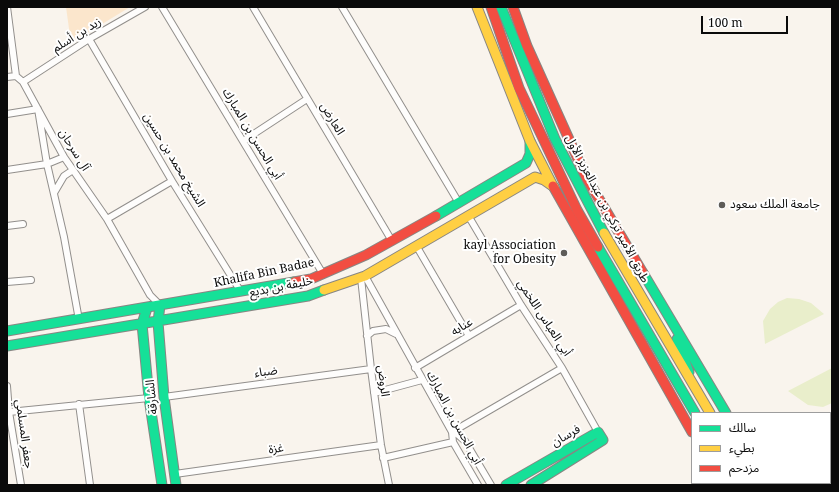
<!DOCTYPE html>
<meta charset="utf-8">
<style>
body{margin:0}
#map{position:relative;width:839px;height:492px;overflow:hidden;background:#f9f4ed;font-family:"Noto Serif","Noto Sans Arabic",serif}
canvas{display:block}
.frame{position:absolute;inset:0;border:8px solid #0a0a0a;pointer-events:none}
.legend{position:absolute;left:691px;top:412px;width:140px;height:72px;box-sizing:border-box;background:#fff;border:1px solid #9d9d9d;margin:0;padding:5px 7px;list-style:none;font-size:12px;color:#0a0a0a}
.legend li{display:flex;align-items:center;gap:8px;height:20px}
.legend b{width:20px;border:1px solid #9d9d9d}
.scale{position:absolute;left:701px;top:16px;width:87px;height:18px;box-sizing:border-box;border:2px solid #0a0a0a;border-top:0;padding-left:5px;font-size:12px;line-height:14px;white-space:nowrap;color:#0a0a0a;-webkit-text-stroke:3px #fff;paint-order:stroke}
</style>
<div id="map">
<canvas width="839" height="492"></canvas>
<div class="frame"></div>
<ul class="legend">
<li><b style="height:5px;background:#16e098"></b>سالك</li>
<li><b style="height:5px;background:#ffcf43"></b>بطيء</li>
<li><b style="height:5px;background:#f24e42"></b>مزدحم</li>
</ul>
<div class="scale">100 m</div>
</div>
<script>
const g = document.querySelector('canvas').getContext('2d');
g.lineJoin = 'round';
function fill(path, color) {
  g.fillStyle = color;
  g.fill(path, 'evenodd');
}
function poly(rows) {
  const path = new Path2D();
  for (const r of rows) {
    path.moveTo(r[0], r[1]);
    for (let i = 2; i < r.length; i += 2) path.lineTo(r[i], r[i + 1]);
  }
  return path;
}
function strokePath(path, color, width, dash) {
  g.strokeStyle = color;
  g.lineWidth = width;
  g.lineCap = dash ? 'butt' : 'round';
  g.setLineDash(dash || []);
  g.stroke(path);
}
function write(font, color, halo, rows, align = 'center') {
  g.font = font + ' "Noto Serif","Noto Sans Arabic",serif';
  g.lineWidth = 4;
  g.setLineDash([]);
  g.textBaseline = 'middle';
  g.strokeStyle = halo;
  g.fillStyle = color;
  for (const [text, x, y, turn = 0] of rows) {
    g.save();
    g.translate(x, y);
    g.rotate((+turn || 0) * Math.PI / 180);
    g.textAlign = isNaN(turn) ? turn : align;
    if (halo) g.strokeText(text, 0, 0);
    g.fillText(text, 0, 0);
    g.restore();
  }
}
const green = poly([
 [787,298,799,299,811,303,824,314,765,344,763,321,770,309,778,302],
 [832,368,832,403,823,407,808,405,788,391]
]);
const sand = poly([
 [66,7,130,7,71,43]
]);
const street = poly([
 [7,7,16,76,23,82,64,157,107,219,150,295,160,305],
 [162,7,323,274],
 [253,7,392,241],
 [342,7,459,203],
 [89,39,172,181,241,292],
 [7,77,16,76],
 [23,82,89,39,145,7],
 [7,114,38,109,47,164,64,237,79,320],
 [243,141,307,99],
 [7,170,47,164,64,157],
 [54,193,64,176,73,170],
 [469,217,521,305,562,368,598,432],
 [107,219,172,181],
 [7,226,23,224],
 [417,247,469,336],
 [365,276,452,432,453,442,478,485],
 [361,278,371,369,381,445,389,485],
 [7,282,31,280],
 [367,336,373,331,386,329,396,334],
 [415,368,521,305],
 [7,386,9,412,21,485],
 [374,393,422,380],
 [164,397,371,369],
 [79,404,90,485],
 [9,412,149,398],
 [452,432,562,368],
 [452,432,457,434,465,441,491,485],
 [383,458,453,442],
 [175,474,381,445]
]);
const fast = poly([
 [501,7,555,139,604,233],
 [436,216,526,163,530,154,530,141],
 [598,247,695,413],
 [643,273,726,413],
 [160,305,158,322,164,397,176,485],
 [147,308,142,324,149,398,162,485],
 [7,331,294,282],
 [677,339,689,372],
 [7,346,308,296,324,290],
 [731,483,732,485],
 [738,483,739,485],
 [766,483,767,485],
 [506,485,598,432,603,440,531,485]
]);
const slow = poly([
 [477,7,530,141,553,186],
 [604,233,710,413],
 [324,290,365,276,535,177,544,180,554,187],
 [752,483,753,485]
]);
const jam = poly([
 [491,7,519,88,577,210,598,247],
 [513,7,527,46,586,177,643,273],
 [553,186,692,432],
 [294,282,311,279,366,255,436,216],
 [722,483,723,485]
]);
const markers = [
 [722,205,4,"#5e5c59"],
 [564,253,4,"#5e5c59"]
];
const streetNames = [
 ["زيد بن أسلم",77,35,-32],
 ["العارض",332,119,59],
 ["أبي الحسن بن المبارك",252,134,59],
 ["آل سرحان",74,150,58],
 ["الشيخ محمد بن حسين",174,160,59],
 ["طريق الأمير تركي بن عبدالعزيز الأول",607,209,62],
 ["Khalifa Bin Badae",264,273,-12],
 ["خليفة بن بديع",281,287,-11],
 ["أبي العباس اللخمي",544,318,57],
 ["عنابه",462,327,-31],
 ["ضباء",266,372,-8],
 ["الروض",383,381,83],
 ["الشارقة",152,397,-96],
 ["أبي الحسن بن المبارك",454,418,62],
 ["جعفر المسلمي",24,434,82],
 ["فرسان",566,436,-30],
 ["غزة",276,449,-8]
];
const poiNames = [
 ["جامعة الملك سعود",730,205],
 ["kayl Association",556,246,"right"],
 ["for Obesity",556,260,"right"]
];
fill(green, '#e9eecb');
fill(sand, '#fbe6cc');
strokePath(street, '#928f8c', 8);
strokePath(fast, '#888683', 11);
strokePath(slow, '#888683', 11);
strokePath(jam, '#888683', 11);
strokePath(street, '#fefdfc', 6);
strokePath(fast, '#16e098', 9);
strokePath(slow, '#ffcf43', 9);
strokePath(jam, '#f24e42', 9);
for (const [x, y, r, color] of markers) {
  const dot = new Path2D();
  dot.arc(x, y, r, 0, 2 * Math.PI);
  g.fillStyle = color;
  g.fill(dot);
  strokePath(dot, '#fff', 1.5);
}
write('12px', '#0a0a0a', '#fff', streetNames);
write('12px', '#0a0a0a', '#fff', poiNames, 'left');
</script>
